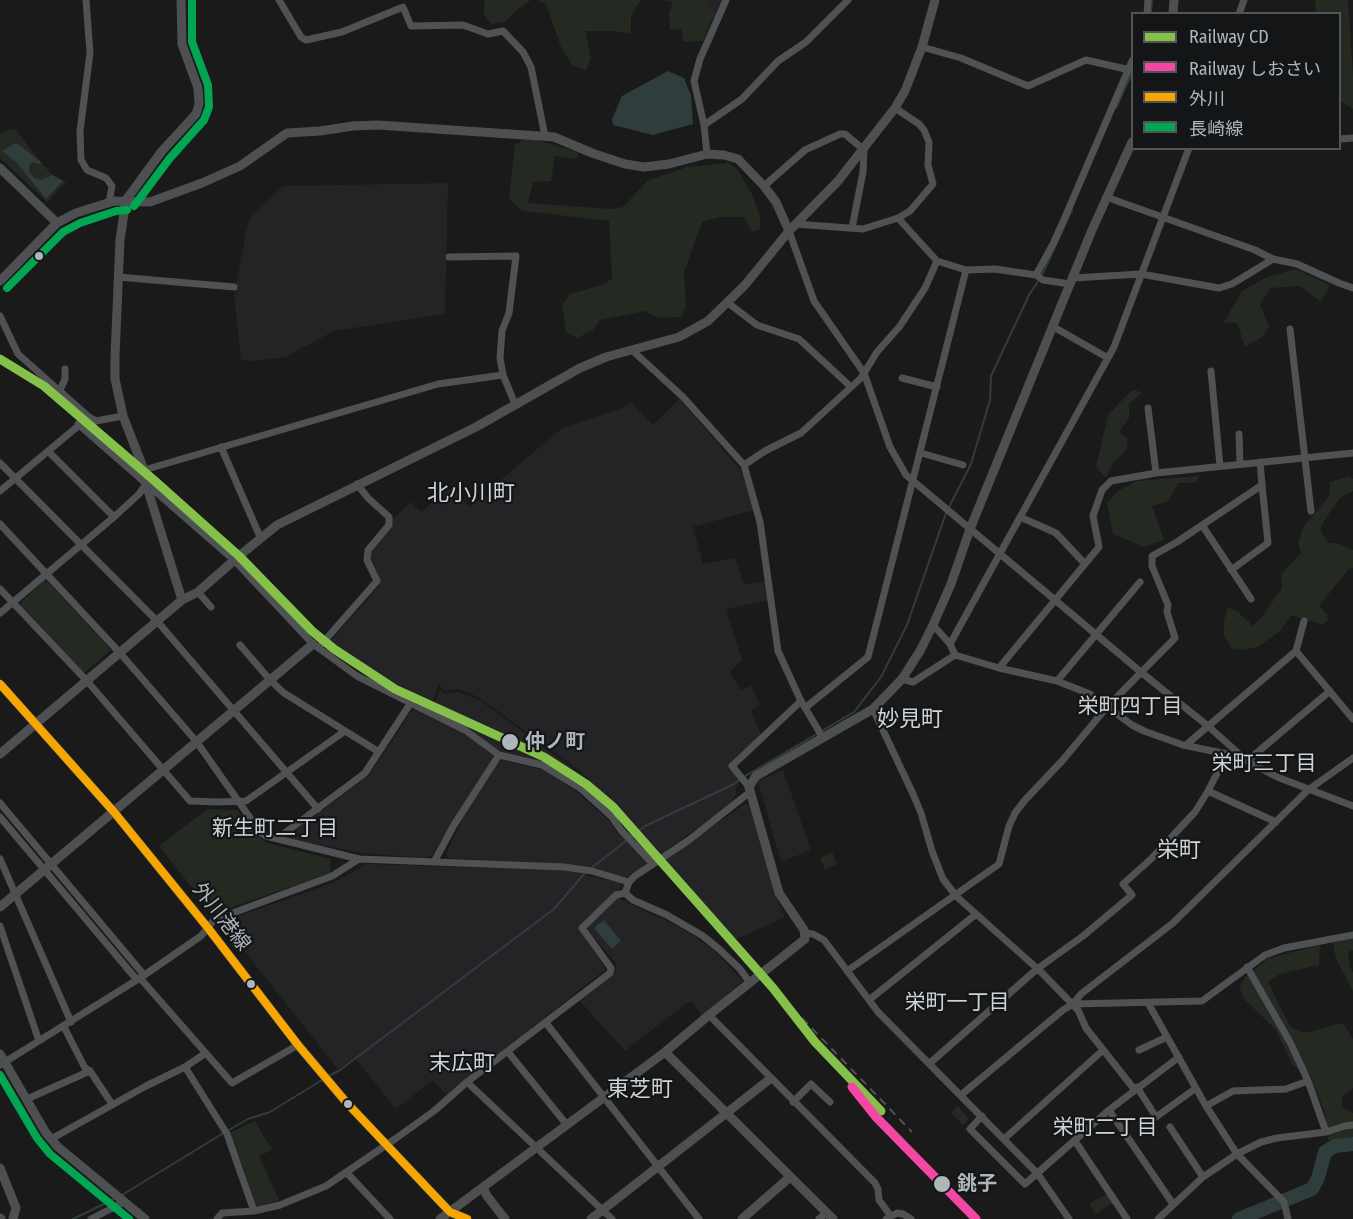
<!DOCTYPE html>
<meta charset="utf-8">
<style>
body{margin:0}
#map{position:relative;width:1353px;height:1219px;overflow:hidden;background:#1a1a1a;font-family:"Fira Sans Condensed","Noto Sans JP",sans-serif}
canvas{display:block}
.legend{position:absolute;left:1131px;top:12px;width:210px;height:138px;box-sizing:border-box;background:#141516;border:2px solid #515558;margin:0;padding:8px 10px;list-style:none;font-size:18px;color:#adb6ba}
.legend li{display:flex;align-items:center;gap:12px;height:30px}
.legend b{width:30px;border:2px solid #515558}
</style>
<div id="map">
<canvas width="1353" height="1219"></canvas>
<ul class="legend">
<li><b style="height:8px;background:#85c04a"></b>Railway CD</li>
<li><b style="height:8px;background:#f346a5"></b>Railway しおさい</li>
<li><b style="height:8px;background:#f7a600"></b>外川</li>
<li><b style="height:8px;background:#00a651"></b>長崎線</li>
</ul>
</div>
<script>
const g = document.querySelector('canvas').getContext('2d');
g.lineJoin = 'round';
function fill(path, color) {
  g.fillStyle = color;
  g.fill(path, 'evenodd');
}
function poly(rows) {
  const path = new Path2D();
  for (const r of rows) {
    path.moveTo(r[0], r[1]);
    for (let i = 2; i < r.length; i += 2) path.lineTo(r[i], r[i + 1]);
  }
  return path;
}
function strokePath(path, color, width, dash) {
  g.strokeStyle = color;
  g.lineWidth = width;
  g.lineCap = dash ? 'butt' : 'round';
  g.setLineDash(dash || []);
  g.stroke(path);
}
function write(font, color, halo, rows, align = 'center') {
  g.font = font + ' "Fira Sans Condensed","Noto Sans JP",sans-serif';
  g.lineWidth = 4.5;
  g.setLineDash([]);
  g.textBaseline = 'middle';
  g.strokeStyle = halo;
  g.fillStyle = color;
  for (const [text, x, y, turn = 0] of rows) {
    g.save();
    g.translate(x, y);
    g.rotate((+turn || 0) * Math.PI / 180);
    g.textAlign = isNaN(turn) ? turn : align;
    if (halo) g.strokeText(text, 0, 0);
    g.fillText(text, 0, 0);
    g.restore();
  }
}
const built = poly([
 [662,0,726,0,717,21,697,8],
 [448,183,445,314,334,331,285,357,256,361,241,360,234,294,247,227,251,216,283,186],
 [679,399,740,469,749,492,753,510,693,527,703,564,735,558,744,584,767,582,769,600,726,609,742,660,730,672,740,690,752,686,760,705,751,710,761,735,729,765,740,781,736,789,736,795,728,806,661,854,612,803,608,807,582,786,544,763,502,753,475,735,472,729,431,708,441,689,443,694,458,692,481,701,584,777,611,802,588,778,570,763,478,697,460,689,444,691,439,684,432,703,358,663,330,642,380,585,370,560,371,549,392,527,393,519,411,502,421,512,452,487,469,507,562,428,625,407,630,402,653,425],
 [415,709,463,732,493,755,494,758,432,855,425,858,363,853,293,840,292,833,369,775,412,710],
 [503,760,546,771,573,789,613,824,617,832,647,861,646,864,630,878,579,865,564,864,448,858,446,854,464,816,500,761],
 [783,770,811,850,781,862,758,781],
 [746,803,751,808,775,895,785,917,733,941,666,859],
 [366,864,562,870,619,882,622,885,618,891,579,928,606,969,446,1095,433,1080,396,1109,355,1058,338,1069,221,922,335,882],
 [618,898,678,926,712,948,743,981,702,1016,692,1002,688,1002,625,1051,579,1000,613,974,616,967,615,962,587,929,587,927,615,899]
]);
const green = poly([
 [485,0,531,0,517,10,506,21,491,24,483,13],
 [537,0,642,0,636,7,631,17,631,34,616,31,586,31,591,59,586,70,572,65,561,47,546,4],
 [673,0,704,0,715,12,703,41,683,42,681,29,670,30,669,14],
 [1315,0,1348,0,1353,74,1353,109,1340,101,1340,14,1316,13],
 [15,129,50,173,66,182,47,202,0,158,0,134,6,130],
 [527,137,577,152,579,157,576,159,555,156,551,181,533,182,528,203,611,209,623,207,647,181,687,167,729,163,737,169,751,192,760,216,760,229,752,232,744,217,720,217,702,222,684,272,686,305,682,317,658,318,645,311,600,320,593,330,577,338,566,332,562,305,570,294,606,284,612,278,609,221,525,211,521,210,509,198,515,145],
 [1296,269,1330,285,1321,302,1300,286,1270,288,1260,305,1269,327,1262,337,1245,347,1237,323,1224,322,1242,291,1267,277],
 [1132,390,1142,392,1129,404,1129,418,1119,432,1128,438,1126,451,1113,463,1106,478,1096,467,1108,415],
 [1199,476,1196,483,1178,483,1168,501,1152,506,1164,540,1144,547,1113,534,1107,503,1118,491,1136,481],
 [1349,476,1353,479,1353,491,1340,498,1321,525,1321,531,1328,543,1337,543,1353,550,1353,568,1349,569,1319,606,1327,614,1328,620,1323,625,1291,615,1280,631,1258,647,1244,650,1231,648,1224,636,1224,622,1227,607,1237,611,1253,626,1262,617,1282,588,1281,574,1301,553,1298,543,1304,526,1329,496,1330,482],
 [44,581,48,582,111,650,84,673,21,605,21,602],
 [207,809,237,810,264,842,331,859,330,873,213,914,159,846],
 [832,852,837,864,825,869,820,858],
 [1353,938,1353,950,1348,952,1350,966,1353,973,1353,991,1336,959,1333,943],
 [1320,945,1319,965,1280,974,1268,982,1290,1026,1304,1033,1343,1023,1353,1039,1353,1088,1343,1095,1341,1106,1353,1113,1353,1139,1328,1140,1325,1113,1310,1075,1293,1066,1276,1030,1245,1000,1239,987,1246,976,1269,958],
 [958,1106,969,1119,963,1125,951,1113],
 [255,1121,272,1150,259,1156,279,1200,256,1207,244,1169,229,1133],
 [1106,1194,1112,1203,1096,1214,1089,1204]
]);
const water = poly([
 [668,71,684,78,691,96,693,124,653,135,613,125,612,119,622,96],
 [13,144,18,144,42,163,40,164,32,162,29,166,29,171,34,178,41,180,52,175,63,181,46,199,17,163,2,151],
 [604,920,621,941,612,949,594,928]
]);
const stream = poly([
 [1151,14,1152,0],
 [1116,108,1132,73],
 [1042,275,1072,210],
 [590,869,645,826,732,785,747,775,854,712,881,677,907,625,946,513,971,464,990,400,991,376,1029,295,1039,280],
 [327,1077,340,1070,554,909,585,873],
 [122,1195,222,1134,248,1119,270,1112,322,1080],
 [73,1219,114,1199]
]);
const river = poly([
 [1239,1219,1312,1189,1318,1178,1325,1152,1335,1146,1353,1144]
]);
const street = poly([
 [86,0,90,53,80,131,81,160,87,170,106,178,112,186,109,203],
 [279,0,301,37,306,40,342,32,403,7,411,26,463,25,488,34,503,31,523,52,531,67,545,136],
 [1147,14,1148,0],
 [1239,14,1244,0],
 [922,47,961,58,1028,86,1086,60,1130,70],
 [895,108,919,124,924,130,929,142,928,165,933,184,910,211,898,218],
 [704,125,742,99,778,61,806,42,848,0],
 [1340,139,1353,138],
 [707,154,704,125,694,81,700,59,726,0],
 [764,186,805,150,840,134,845,134,864,150,863,172,852,228],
 [1106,197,1255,250,1273,259,1297,264,1339,283,1353,288],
 [795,224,863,229,898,218,937,261,966,270,995,269,1036,275,1043,280,1070,284],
 [789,231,814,301,864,373,890,447,906,475,1142,673,1208,726,1247,761],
 [449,257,516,256,509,313,502,331,500,358,503,375,515,404],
 [1036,275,1053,244,1066,215,1132,61],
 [118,277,234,287],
 [1073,278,1141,274,1219,288,1232,284,1273,259],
 [728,303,757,325,799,339,850,386],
 [0,316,18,354,89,417],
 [1052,326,1108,358],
 [1290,329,1311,511],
 [633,351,683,397,744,465,760,522,778,651,801,701,823,738],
 [1211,371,1220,466],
 [902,378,937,387],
 [60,390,65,379,65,369],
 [1148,408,1156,473],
 [78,424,234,560,313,644,357,676,465,730,499,755,542,765,580,788,612,817,621,830,653,864],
 [1239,434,1240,464],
 [221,447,261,539],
 [49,452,114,517],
 [921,453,963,465],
 [0,463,157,621,318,809],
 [744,465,765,451,801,433,861,378,877,352,900,326,925,288,937,261],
 [144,470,438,384,503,375],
 [0,491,89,417,96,421,123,416],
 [1020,517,1056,533,1085,564],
 [0,524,120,653,196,741,260,832,266,836,359,859,564,867,592,871,629,882],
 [1202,525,1251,599],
 [1231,570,1268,543,1262,485],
 [0,589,87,681,190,801,218,802,246,801,345,731],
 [198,592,211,607],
 [0,613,114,517,139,494,146,484],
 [933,625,950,644,955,655],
 [950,644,1114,347,1189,148],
 [240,645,270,680,284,693,379,752],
 [319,647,377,581,367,560,368,550,389,525,389,517,368,498,357,484],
 [1296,651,1353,719],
 [999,668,1099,547,1093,516,1102,490,1111,481,1156,473,1353,453],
 [902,679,913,682,955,655,999,668,1057,681,1090,694,1132,725,1144,731,1183,745,1227,754,1247,761,1277,777,1353,806],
 [1057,681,1140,582],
 [805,708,868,657,966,270],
 [873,709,913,794,921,813,932,851,943,879,956,896,1040,971,1078,1010,1086,1028,1134,1089],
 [1186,745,1296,651,1304,621],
 [1247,761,1330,691],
 [749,787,732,766,801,701],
 [1208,791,1276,822],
 [0,803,144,975],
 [0,817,137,980],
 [278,838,365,773,410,704],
 [0,859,71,1022],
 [435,860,454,825,499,755],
 [0,926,39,1041],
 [806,933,813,934,824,940,878,1012,1037,1173,1069,1219],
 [1247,967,1291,1044,1308,1081,1326,1132],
 [847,971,999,864,1009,826,1015,813,1025,800,1062,761,1107,707,1175,638,1167,612,1168,605,1152,566,1152,556,1177,542,1262,485,1260,462],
 [140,978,232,1083,298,1045],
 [750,983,740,969,719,949,703,936,667,915,633,900,625,893,629,882,635,876,689,840,750,792],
 [869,1000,975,915],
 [1148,1003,1206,1106,1237,1154,1284,1202,1288,1219],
 [1073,1004,1202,1001,1265,955,1284,948,1353,935],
 [709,1015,875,1183,878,1189,879,1200,890,1215],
 [546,1023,699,1219],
 [64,1027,85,1068,90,1071,112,1104],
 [1139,1050,1167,1037],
 [508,1052,567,1125],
 [930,1063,1037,969,1083,936,1132,895,1123,884,1151,859,1195,812,1208,791,1227,754],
 [0,1065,140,978,201,936,214,920,332,876,359,859],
 [185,1067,227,1134,254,1211],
 [467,1082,610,973,611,968,582,928,616,895,625,893],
 [1137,1087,1156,1117,1196,1088],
 [961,1095,1063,1010,1073,1004,1081,994,1173,923,1308,790,1353,758],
 [27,1099,90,1071],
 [793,1102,811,1084,830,1102],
 [1206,1106,1233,1091,1286,1089,1308,1081],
 [1109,1110,1173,1204],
 [982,1116,970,1129,1025,1184,1109,1110,1179,1057],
 [1170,1127,1203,1177],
 [51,1139,146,1086,185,1067,206,1053],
 [1004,1139,1102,1051],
 [1075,1141,1127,1219],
 [347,1173,390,1219],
 [91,1219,124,1202],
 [217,1219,222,1213,254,1211,280,1205,326,1186,395,1139,434,1111,467,1082,612,1219],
 [819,1219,826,1213],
 [886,1219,897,1213,903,1214,911,1219],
 [1158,1219,1203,1177,1237,1154,1261,1142,1277,1138,1326,1132,1345,1126,1353,1125]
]);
const secondary = poly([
 [181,0,182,44,198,88,199,104,196,114,162,151,126,200,120,240,115,356,115,379,123,416,144,470,146,484,182,600],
 [1173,14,1174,0],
 [0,168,57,223],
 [0,281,57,223,76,213,114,201,150,202,202,183,240,166,287,133,320,131,353,126,378,125,554,137,592,153,625,164,644,167,669,164,707,154,724,155,738,159,764,186,776,202,789,231],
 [0,684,114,812,208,928,298,1045,346,1102,450,1212,467,1219],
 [0,754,182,600,198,592,239,556,277,525,476,427,580,368,606,357,679,337,708,321,745,285,789,231,838,181,895,108,905,91,922,47,935,0],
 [0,907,313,644],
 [665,1052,833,1219],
 [0,1054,46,1133,58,1147,145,1219],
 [0,1168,16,1208,13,1219],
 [483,1187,487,1196,505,1219],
 [0,1218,1,1219],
 [440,1219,665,1052,709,1015,805,939,804,930,779,893,749,787,756,776,873,709,902,679,920,651,933,625,951,584,970,529,1092,230,1132,142],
 [591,1219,770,1079],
 [742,1219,790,1177]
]);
const rail = poly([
 [773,988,912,1132],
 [816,1043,831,1062]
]);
const bus1 = poly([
 [0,684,114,812,208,928,298,1045,346,1102,450,1212,467,1219]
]);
const bus2 = poly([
 [134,206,170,158,204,120,209,107,208,85,192,42,192,0],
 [7,288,63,232,80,223,116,211,127,210],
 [0,1075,37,1138,50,1154,129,1219]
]);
const rail1 = poly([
 [0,359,44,386,156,482,239,556,312,631,334,649,395,689,544,757,586,784,613,807,773,988,815,1042,881,1111]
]);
const rail2 = poly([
 [852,1087,876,1117,976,1219]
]);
const markers = [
 [39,256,5,"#adb6ba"],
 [510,742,9,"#adb6ba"],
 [251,984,5,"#adb6ba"],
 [348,1104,5,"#adb6ba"],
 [942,1184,9,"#adb6ba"]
];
const stopNames = [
 ["仲ノ町",525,742],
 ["銚子",957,1184]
];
const streetNames = [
 ["外川港線",221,917,52]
];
const neighbourhoodNames = [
 ["栄町四丁目",1130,707],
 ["栄町三丁目",1264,764],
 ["新生町二丁目",275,829],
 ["栄町一丁目",957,1003],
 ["栄町二丁目",1105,1128]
];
const quarterNames = [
 ["北小川町",471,494],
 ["妙見町",910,720],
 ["栄町",1179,851],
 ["末広町",462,1064],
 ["東芝町",640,1090]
];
fill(built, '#242426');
fill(green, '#242922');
fill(water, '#303d3d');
strokePath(stream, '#303d3d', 2);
strokePath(river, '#303d3d', 14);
strokePath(street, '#4f5153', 7);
strokePath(secondary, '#4e4f51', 9);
strokePath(rail, '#505152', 2, [8, 6]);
strokePath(bus1, '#f7a600', 8);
strokePath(bus2, '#00a651', 8);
strokePath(rail1, '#85c04a', 9);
strokePath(rail2, '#f346a5', 9);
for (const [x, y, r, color] of markers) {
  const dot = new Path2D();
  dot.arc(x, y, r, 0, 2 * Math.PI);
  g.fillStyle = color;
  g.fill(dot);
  strokePath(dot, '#141516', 2);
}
write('bold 20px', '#adb6ba', '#141516', stopNames, 'left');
write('20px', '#adb6ba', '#141516', streetNames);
write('21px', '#cdd3d6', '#141516', neighbourhoodNames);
write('22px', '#cdd3d6', '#141516', quarterNames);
</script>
